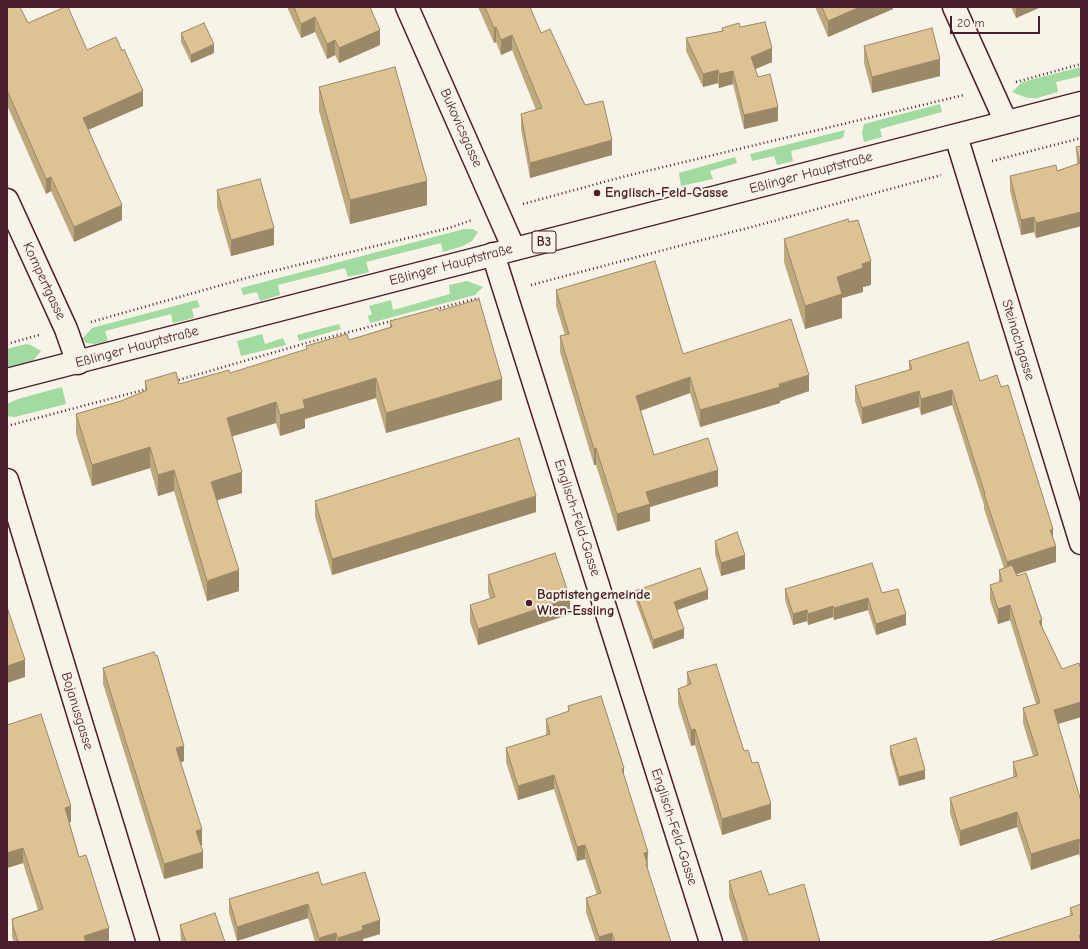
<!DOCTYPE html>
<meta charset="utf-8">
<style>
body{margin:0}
#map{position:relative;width:1088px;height:949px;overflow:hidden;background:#f7f3e8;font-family:"Comic Neue",sans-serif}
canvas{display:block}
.frame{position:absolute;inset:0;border:8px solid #4a1f2b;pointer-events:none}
.scale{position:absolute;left:950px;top:16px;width:90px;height:18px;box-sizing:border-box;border:2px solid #4a1f2b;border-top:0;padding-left:5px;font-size:12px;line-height:14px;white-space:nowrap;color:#4a1f2b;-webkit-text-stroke:3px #f7f3e8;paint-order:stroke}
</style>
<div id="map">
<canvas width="1088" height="949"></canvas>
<div class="frame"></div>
<div class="scale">20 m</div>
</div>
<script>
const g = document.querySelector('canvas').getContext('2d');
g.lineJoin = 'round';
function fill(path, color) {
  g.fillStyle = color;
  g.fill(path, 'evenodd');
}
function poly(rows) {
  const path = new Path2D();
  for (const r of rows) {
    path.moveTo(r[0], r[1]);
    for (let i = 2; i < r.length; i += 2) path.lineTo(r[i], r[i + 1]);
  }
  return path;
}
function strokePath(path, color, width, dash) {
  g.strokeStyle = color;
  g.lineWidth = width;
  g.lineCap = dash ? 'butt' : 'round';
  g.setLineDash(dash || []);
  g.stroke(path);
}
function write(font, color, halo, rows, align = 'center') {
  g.font = font + ' "Comic Neue",sans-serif';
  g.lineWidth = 4;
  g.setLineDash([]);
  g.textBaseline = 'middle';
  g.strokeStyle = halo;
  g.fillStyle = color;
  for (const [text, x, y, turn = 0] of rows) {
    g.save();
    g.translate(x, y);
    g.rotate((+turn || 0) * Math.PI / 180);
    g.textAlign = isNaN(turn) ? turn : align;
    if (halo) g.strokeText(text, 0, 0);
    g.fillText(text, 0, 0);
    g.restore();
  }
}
const green = poly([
 [1081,67,1081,76,1056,82,1058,92,1037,98,1027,98,1012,92,1022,82],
 [940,104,942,112,880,129,882,137,864,142,862,133,864,124],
 [845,130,843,138,791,151,793,161,777,165,774,156,752,161,750,154],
 [735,157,737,163,710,171,713,179,681,186,679,173],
 [464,229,473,229,478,232,472,241,463,246,443,252,441,243,366,262,369,272,348,277,345,268,278,285,280,295,260,301,257,292,243,295,241,288],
 [467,281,483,287,475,295,370,323,368,316,372,314,369,306,391,300,393,310,450,294,449,285],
 [197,300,200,307,192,309,194,318,173,323,171,314,105,331,108,341,95,344,86,343,82,339,92,328],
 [339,324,341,329,299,341,297,335],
 [262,334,265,344,283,338,286,345,241,356,237,341],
 [26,344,31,345,41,351,33,361,7,367,7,349],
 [62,387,66,404,15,417,7,416,7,404,18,399]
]);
const path = poly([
 [1016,82,1081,64],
 [992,161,1081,138],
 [523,204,626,176,964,95],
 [531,285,759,225,941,175],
 [436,309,479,298],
 [91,322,257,275,449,228,472,220],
 [7,344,39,335],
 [175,381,310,342,396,320],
 [7,426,147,389]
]);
const minor = poly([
 [407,7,514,249],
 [954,7,1006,122],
 [956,136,1081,543],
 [7,200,66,329,78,363],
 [493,254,711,942],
 [7,480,148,942]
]);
const primary = poly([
 [7,380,1081,103]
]);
const wall = poly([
 [7,7,28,23,87,50,143,106,88,130,122,220,74,242,51,191,46,194,7,105],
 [287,7,370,7,380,45,339,63,335,55,327,59,315,32,301,38],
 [478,7,530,7,541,33,585,105,612,155,530,178,521,129,521,114,536,110,512,50,501,55,496,42,494,43],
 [815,7,893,7,893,9,828,37],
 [1011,7,1041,7,1016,18],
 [740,27,772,62,755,69,758,77,778,121,744,129,733,84,719,88,718,83,703,87,686,51,686,38,722,31,722,28],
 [181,33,214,53,191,63,181,42],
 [864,46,940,76,872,93,864,63],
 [319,87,427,205,350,224,319,111],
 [1081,146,1081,226,1036,238,1034,232,1021,235,1010,191,1010,176,1057,171,1077,164,1076,147],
 [217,190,274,245,231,256,217,207],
 [784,239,871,285,863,287,863,292,842,298,842,318,805,329,784,262],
 [556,290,683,354,809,391,780,401,780,403,700,427,690,393,641,411,654,455,718,486,650,507,650,521,617,531,596,465,594,465,560,352,560,336,565,335,556,306],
 [439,311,502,400,386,433,376,398,305,419,305,428,280,436,276,423,232,436,242,493,217,500,239,591,207,601,174,491,158,496,150,468,92,486,76,434,76,414,121,401,145,391,145,381,179,384,230,373,306,350,306,346,349,340,390,327,390,321],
 [909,361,980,381,1053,538,1056,562,1017,574,1062,669,1081,670,1081,717,1058,724,1081,801,1081,862,1079,854,1031,870,1017,827,960,846,950,813,950,798,1013,777,1013,762,1033,756,1023,723,1023,708,1036,704,1010,620,998,624,990,600,990,585,999,582,999,570,1004,568,984,509,984,505,952,405,921,415,919,407,862,424,855,401,855,386,909,370],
 [315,501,536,512,332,575,315,517],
 [715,541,745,569,721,576,715,554],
 [488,575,570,614,478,645,470,622,470,605,490,599,488,592],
 [785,589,882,593,906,625,876,635,868,610,834,620,833,617,808,625,807,621,793,625,785,600],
 [635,591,708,599,677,610,684,638,653,649,635,599],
 [103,668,184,761,181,763,202,845,201,845,203,868,164,879,103,684],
 [687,672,744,751,752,763,771,819,722,835,695,745,691,746,678,704,678,689,687,685],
 [568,706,624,778,648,866,647,869,671,942,596,942,586,912,586,898,597,895,585,859,577,861,554,789,518,800,506,762,506,748,546,735,546,719,568,712],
 [7,725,71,822,69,822,79,857,109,942,14,942,12,937,12,919,38,910,23,863,7,868],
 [890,746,925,779,899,786,890,754],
 [729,881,769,895,820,942,743,942,729,897],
 [322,885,380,934,363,939,363,942,315,942,308,918,237,941,229,913,229,899],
 [1070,908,1081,942,1070,916],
 [180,925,225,942,181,942]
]);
const shadedWall = poly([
 [860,7,893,7,893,9,828,37,828,21],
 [1016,7,1041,7,1016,18],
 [315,17,315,32,301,38,301,24],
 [496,27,496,42,494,43,494,28],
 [380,30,380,45,339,63,339,48],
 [512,35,512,50,501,55,501,40],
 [335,40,335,55,327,59,327,44],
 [214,44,214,53,191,63,191,55],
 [772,48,772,62,751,71,751,57],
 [940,59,940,76,872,93,872,77],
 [718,70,718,83,703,87,703,74],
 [733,71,733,84,719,88,719,74],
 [143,91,143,106,83,132,83,118],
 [778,107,778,121,744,129,744,115],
 [612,140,612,155,530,178,530,163],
 [51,177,51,191,46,194,46,179],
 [427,181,427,205,350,224,350,200],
 [122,205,122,220,74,242,74,227],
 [1081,212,1081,226,1036,238,1036,223],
 [1034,217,1034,232,1021,235,1021,220],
 [274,228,274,245,231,256,231,240],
 [871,261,871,285,863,287,863,292,842,298,842,318,805,329,805,306,837,277,862,264],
 [809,375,809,391,780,401,780,403,700,427,700,410],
 [690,377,690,393,636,412,636,396],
 [376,378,376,398,305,419,305,428,280,436,280,415,303,400],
 [502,379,502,400,386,433,386,413],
 [952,390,952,405,921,415,921,399],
 [919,391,919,407,862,424,862,408],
 [276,402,276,423,227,438,227,418],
 [150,447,150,468,92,486,92,465],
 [596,448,596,465,594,465,594,449],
 [174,470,174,491,158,496,158,475],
 [718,470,718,486,650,507,650,521,617,531,617,514,646,492],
 [242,472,242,493,211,502,211,482],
 [536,496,536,512,332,575,332,559],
 [1053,529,1053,544,1050,530],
 [1056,546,1056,562,1007,577,1007,562],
 [745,555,745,569,721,576,721,563],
 [239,570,239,591,207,601,207,581],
 [708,590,708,599,674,611,674,602],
 [570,598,570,614,478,645,478,629],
 [868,598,868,610,834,620,834,608],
 [1010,605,1010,620,998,624,998,609],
 [833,606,833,617,808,625,808,614],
 [807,610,807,621,793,625,793,614],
 [906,614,906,625,876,635,876,624],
 [1042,620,1042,635,1039,621],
 [684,629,684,638,653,649,653,640],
 [25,660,25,677,7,683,7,666],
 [1081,702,1081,717,1054,725,1054,710],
 [695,729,695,745,691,746,691,730],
 [184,746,184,761,176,764,176,748],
 [624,768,624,783,622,769],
 [925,770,925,779,899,786,899,777],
 [554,775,554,789,518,800,518,786],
 [771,804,771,819,722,835,722,819],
 [71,806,71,822,65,823,65,808],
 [1017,812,1017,827,960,846,960,831],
 [202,829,202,845,196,846,196,831],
 [1079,839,1079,854,1031,870,1031,854],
 [585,845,585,859,577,861,577,847],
 [23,848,23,863,7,868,7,853],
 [203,852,203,868,164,879,164,864],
 [648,852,647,878,644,853],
 [308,904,308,918,237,941,237,927],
 [380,920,380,934,363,939,363,942,338,942,338,938,362,926],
 [109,928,109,942,84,942,84,936],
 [336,933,336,942,319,942,319,938],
 [612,933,612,942,599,942,599,937]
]);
const building = poly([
 [7,7,20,7,28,23,65,7,68,7,87,50,116,37,122,51,124,49,143,91,83,118,122,205,74,227,51,177,46,179,7,90,7,7],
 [294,7,370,7,380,30,339,48,335,40,327,44,315,17,301,24,294,7],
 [485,7,530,7,541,33,550,29,585,105,603,101,612,140,530,163,521,114,542,108,512,35,501,40,496,27,494,28,485,7],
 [822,7,860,7,828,21,822,7],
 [765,22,772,48,751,57,758,77,770,74,778,107,744,115,733,71,719,74,718,70,703,74,686,38,723,31,722,28,739,23,740,27,765,22],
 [204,23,214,44,191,55,181,33,204,23],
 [932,28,940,59,872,77,864,46,932,28],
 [395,67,427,181,350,200,319,87,395,67],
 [1081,146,1081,212,1036,223,1034,217,1021,220,1010,176,1056,165,1057,171,1080,163,1076,147,1081,146],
 [260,179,274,228,231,240,217,190,260,179],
 [848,219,849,222,858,220,871,261,862,264,863,268,837,277,842,294,805,306,784,239,848,219],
 [655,261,683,354,791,319,809,375,779,384,780,387,700,410,690,377,636,396,654,455,708,438,718,470,646,492,650,504,617,514,596,448,594,449,560,336,569,334,556,290,655,261],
 [479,299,502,379,386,413,376,378,303,400,305,408,280,415,276,402,227,418,242,472,211,482,239,570,207,581,174,470,158,475,150,447,92,465,76,414,121,401,147,390,145,381,176,372,179,384,229,370,230,373,307,349,306,346,347,334,349,340,392,327,390,321,438,308,439,311,479,299],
 [968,342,980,381,997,375,1001,387,1008,385,1053,529,1050,530,1056,546,1007,562,984,494,985,494,952,390,921,399,919,391,862,408,855,386,912,369,909,361,968,342],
 [519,438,536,496,332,559,315,501,519,438],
 [737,532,745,555,721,563,715,541,737,532],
 [555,553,570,598,478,629,470,605,495,597,488,575,555,553],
 [872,563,882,593,898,589,906,614,876,624,868,598,834,608,833,606,808,614,807,610,793,614,785,589,872,563],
 [1012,565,1017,576,1026,573,1042,620,1039,621,1062,669,1079,663,1081,670,1081,702,1054,710,1081,801,1081,847,1079,839,1031,854,1017,812,960,831,950,798,1017,776,1013,762,1038,755,1023,708,1040,703,1010,605,998,609,990,585,1002,581,999,570,1012,565],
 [700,568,708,590,674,602,684,629,653,640,635,591,700,568],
 [7,607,25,660,7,666,7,607],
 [154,652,155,656,157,655,184,746,176,748,202,829,196,831,203,852,164,864,103,668,154,652],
 [716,664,744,751,748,750,752,763,758,762,771,804,722,819,695,729,691,730,678,689,691,684,687,672,716,664],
 [601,696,624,768,622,769,648,852,644,853,647,863,646,864,671,942,615,942,612,933,599,937,586,898,601,893,585,845,577,847,554,775,518,786,506,748,550,734,546,719,569,711,568,706,601,696],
 [41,714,71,806,65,808,79,857,86,855,109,928,84,936,86,942,18,942,12,922,13,922,12,919,43,909,23,848,7,853,7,725,41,714],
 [916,738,925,770,899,777,890,746,916,738],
 [761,871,769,895,804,884,820,942,748,942,729,881,761,871],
 [318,872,322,885,365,872,380,920,362,926,363,930,338,938,336,933,319,938,308,904,237,927,229,899,318,872],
 [1081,904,1081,935,1079,935,1081,942,988,942,1073,915,1070,908,1081,904],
 [215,913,225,942,186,942,180,925,215,913]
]);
const markers = [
 [597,193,4,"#4a1f2b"],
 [529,603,4,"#4a1f2b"]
];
const shields = [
 [544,242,24]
];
const shieldNames = [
 ["B3",544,242]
];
const streetNames = [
 ["Bukovicsgasse",461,128,66],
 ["Eßlinger Hauptstraße",811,173,-15],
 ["Eßlinger Hauptstraße",451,265,-15],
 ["Kompertgasse",44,281,65],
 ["Steinachgasse",1018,340,73],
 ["Eßlinger Hauptstraße",137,347,-15],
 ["Englisch-Feld-Gasse",577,518,72],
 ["Bojanusgasse",77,711,73],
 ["Englisch-Feld-Gasse",674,827,72]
];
const poiNames = [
 ["Englisch-Feld-Gasse",605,193],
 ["Baptistengemeinde",537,595],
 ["Wien-Essling",537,611]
];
fill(green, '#a2dba0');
strokePath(minor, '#4a1f2b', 25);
strokePath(primary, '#4a1f2b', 25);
strokePath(path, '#4a1f2b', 2.5, [1, 3]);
strokePath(minor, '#f7f3e8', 22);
strokePath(primary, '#f7f3e8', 22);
fill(wall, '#bea87e');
fill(shadedWall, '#9b8867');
fill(building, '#ddc393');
strokePath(building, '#9b8867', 1);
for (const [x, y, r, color] of markers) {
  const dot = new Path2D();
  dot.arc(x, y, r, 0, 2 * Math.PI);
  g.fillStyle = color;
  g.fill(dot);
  strokePath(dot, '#f7f3e8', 1.5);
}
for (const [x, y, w] of shields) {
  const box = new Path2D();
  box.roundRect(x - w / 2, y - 11, w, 22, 3);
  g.fillStyle = '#f7f3e8';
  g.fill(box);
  strokePath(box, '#4a1f2b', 1);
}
write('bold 13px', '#4a1f2b', null, shieldNames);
write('14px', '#4a1f2b', '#f7f3e8', streetNames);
write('bold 14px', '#4a1f2b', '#f7f3e8', poiNames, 'left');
</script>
